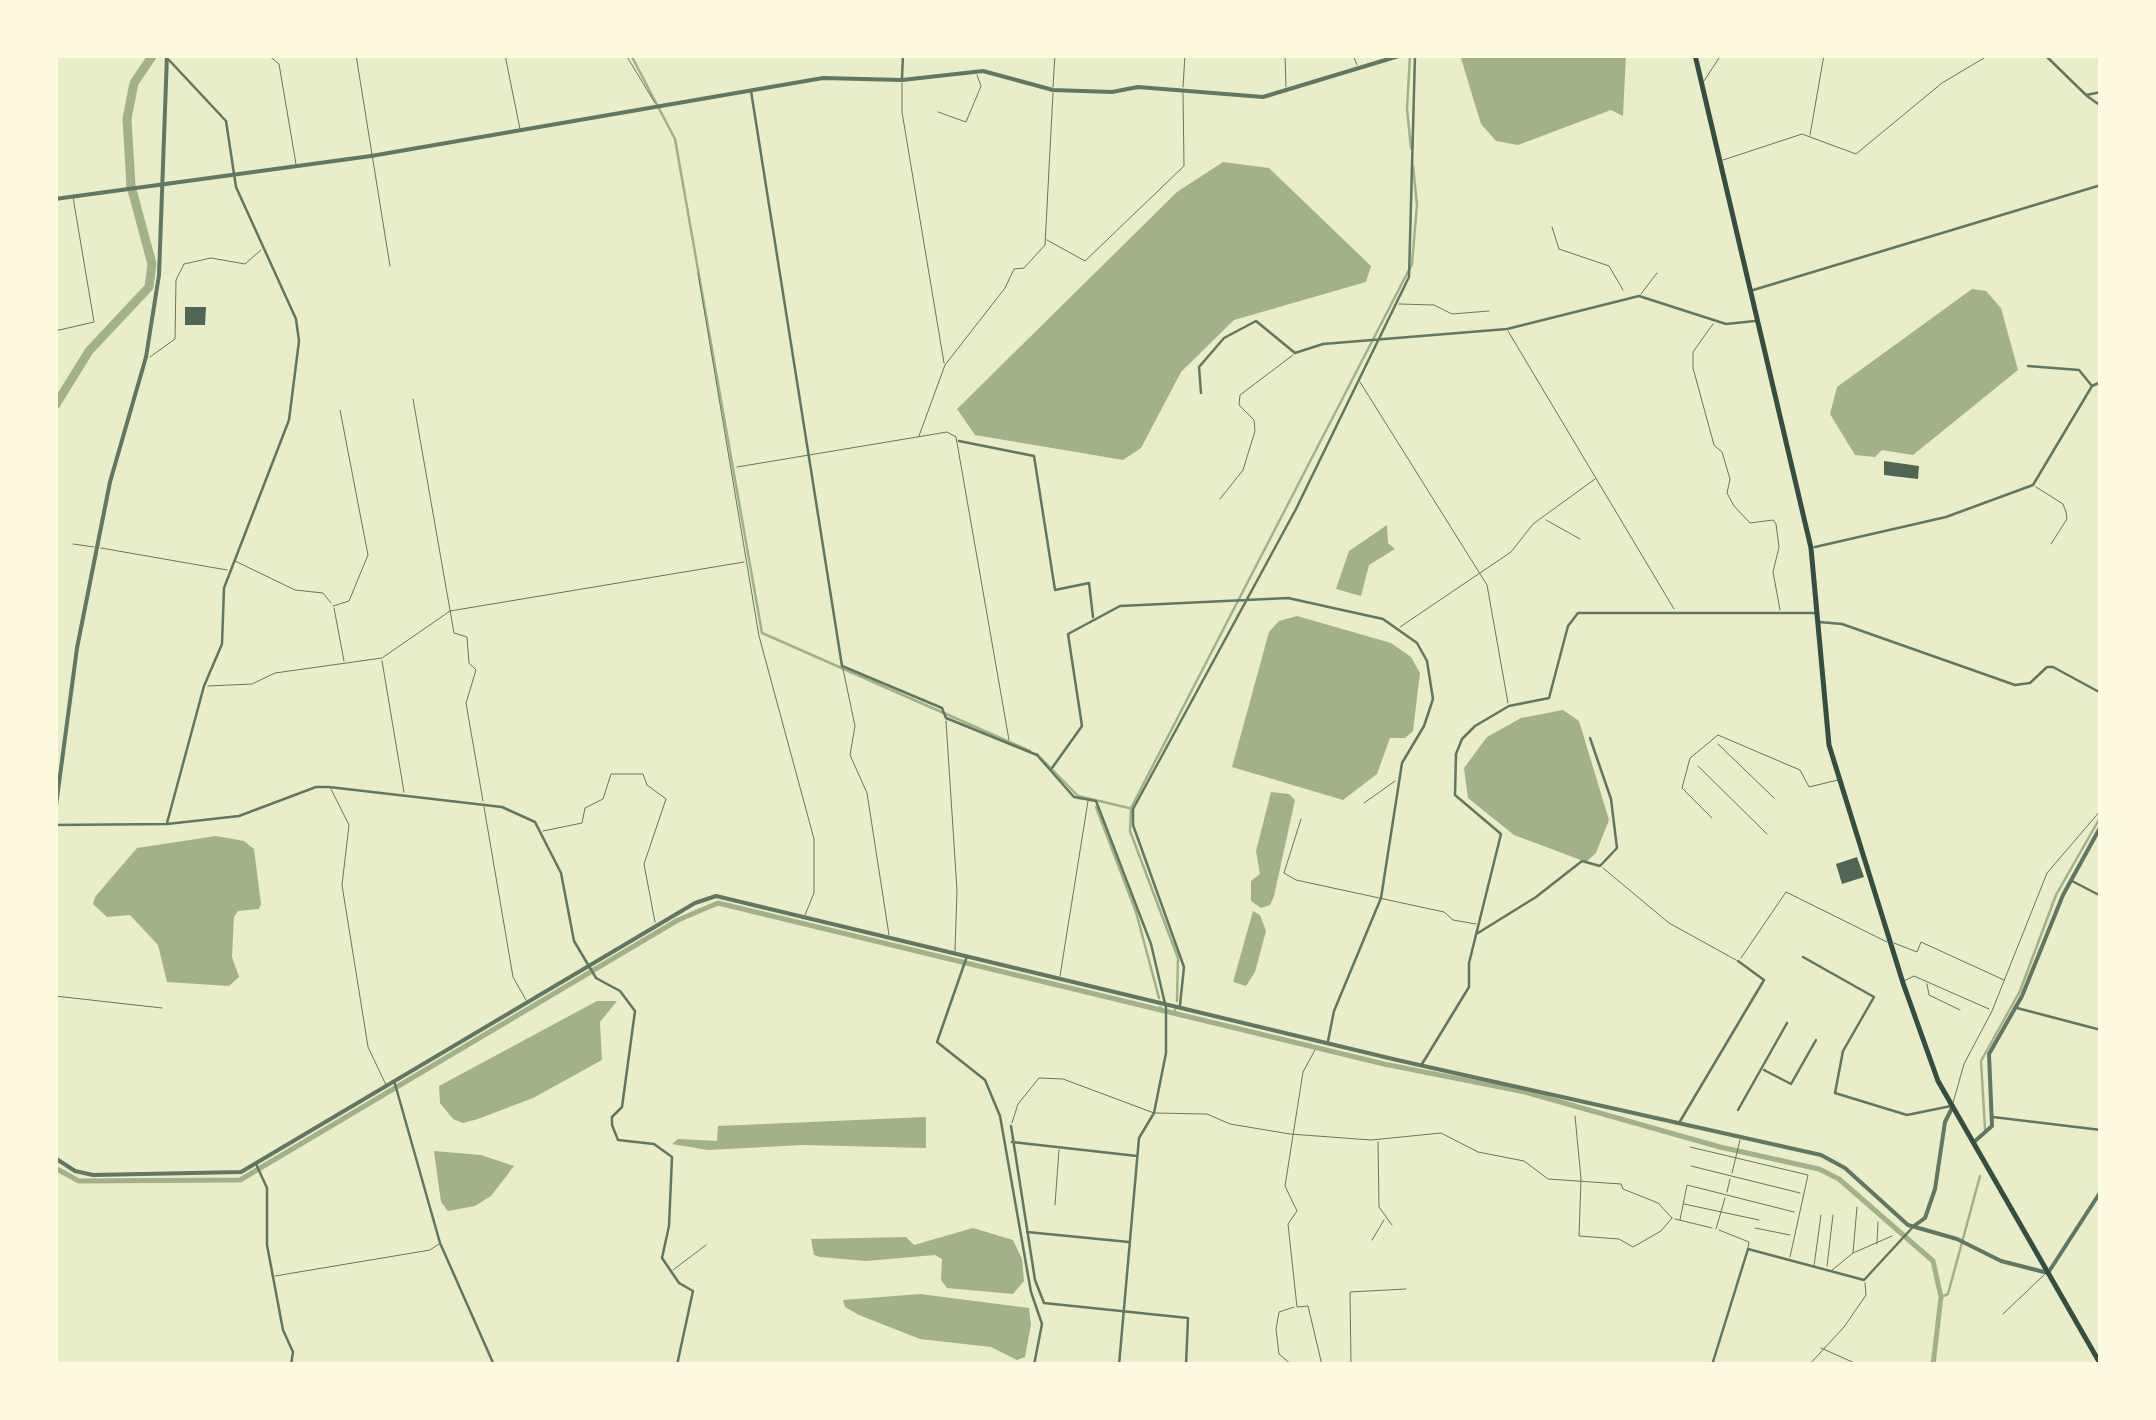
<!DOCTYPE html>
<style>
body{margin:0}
#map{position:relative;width:2156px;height:1420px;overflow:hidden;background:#e9edc9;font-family:"IBM Plex Sans",sans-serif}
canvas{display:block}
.frame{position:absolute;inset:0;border:58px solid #fefae0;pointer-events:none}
</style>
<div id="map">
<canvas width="2156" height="1420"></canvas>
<div class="frame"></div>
</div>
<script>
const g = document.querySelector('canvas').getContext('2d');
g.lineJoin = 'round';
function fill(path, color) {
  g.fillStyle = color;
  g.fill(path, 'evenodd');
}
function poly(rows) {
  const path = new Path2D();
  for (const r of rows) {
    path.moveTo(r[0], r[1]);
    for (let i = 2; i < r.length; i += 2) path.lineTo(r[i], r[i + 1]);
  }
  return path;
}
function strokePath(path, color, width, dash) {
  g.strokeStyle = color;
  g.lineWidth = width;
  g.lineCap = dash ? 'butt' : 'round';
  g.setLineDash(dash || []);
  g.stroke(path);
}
const water = poly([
 [1460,55,1626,55,1623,116,1611,110,1518,145,1496,141,1481,124],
 [1223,162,1269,168,1371,266,1366,282,1234,320,1181,372,1141,448,1123,460,975,435,957,409,1177,192],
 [1972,289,1986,291,2001,308,2018,370,1913,455,1882,450,1875,457,1855,455,1830,414,1837,387],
 [1387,525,1388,543,1395,549,1369,565,1361,596,1336,589,1349,551],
 [1297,616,1391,643,1411,657,1420,673,1413,731,1405,738,1390,738,1377,774,1343,800,1232,767,1269,632,1279,621],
 [1563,710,1579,721,1609,820,1596,853,1586,862,1514,835,1468,798,1464,768,1487,737,1521,718],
 [1271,792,1289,794,1295,800,1274,896,1270,905,1261,908,1251,901,1251,881,1260,874,1256,851],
 [216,836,244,841,254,849,261,904,259,909,238,911,234,917,232,957,239,977,229,986,167,982,158,945,130,915,107,917,93,904,95,897,137,848],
 [1253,911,1260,915,1266,931,1255,972,1246,986,1233,982],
 [597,1001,617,1001,600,1022,602,1060,533,1098,478,1119,463,1123,453,1119,440,1103,439,1086],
 [926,1117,926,1148,802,1145,708,1150,672,1144,678,1139,717,1141,718,1126],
 [434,1151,481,1155,514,1166,491,1196,475,1206,448,1211,441,1202],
 [973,1228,1013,1240,1022,1259,1024,1281,1013,1294,947,1288,941,1280,942,1259,935,1255,866,1261,820,1257,814,1255,811,1239,906,1237,914,1245],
 [920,1294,1029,1308,1031,1325,1025,1357,1017,1360,991,1347,920,1339,859,1315,845,1307,843,1300]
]);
const stream = poly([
 [631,55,675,139,762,633,1030,751],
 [1410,55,1407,109,1411,148],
 [1037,754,1078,796,1129,808],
 [1096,807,1136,912,1159,998],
 [1177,1001,1178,958,1130,831,1131,808,1412,264,1417,205,1413,166],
 [1160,1007,1161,1009],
 [1174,1012,1175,1010],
 [1985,1129,1981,1061,2020,991,2056,895,2101,816],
 [1941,1297,1948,1294,1980,1176]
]);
const canal = poly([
 [55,1168,79,1181,240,1180,678,920,718,903,1384,1064,1525,1092,1720,1147,1819,1169,1839,1179,1933,1261,1941,1297,1933,1365]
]);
const river = poly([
 [55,406,89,351,149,287,152,264,131,186,127,119,134,83,153,55]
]);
const building = poly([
 [185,307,206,307,205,325,185,325],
 [1884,461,1919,466,1918,479,1884,475],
 [1857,857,1864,877,1842,884,1836,864]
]);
const service = poly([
 [268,55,279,64,296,164],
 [356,55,390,266],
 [505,55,520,129],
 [626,55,655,103],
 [1285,55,1286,87],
 [1353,55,1357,65],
 [1704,81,1721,55],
 [902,83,902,112,944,363],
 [1053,87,1055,55],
 [1183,87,1185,55],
 [938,112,966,122,981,86,977,75],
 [1810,135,1824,55],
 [1723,160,1802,134,1856,154,1942,83,1989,55],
 [1552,227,1559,249,1609,266,1623,290],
 [1047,240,1085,261,1184,166,1183,93],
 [698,273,759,636,814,839,814,893,805,915],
 [1641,294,1657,273],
 [1399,304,1434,305,1452,314,1489,311],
 [1713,324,1693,352,1693,368,1714,445,1722,452,1730,479,1727,493,1734,506,1750,523,1773,520,1776,524,1779,547,1773,572,1780,610],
 [55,331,94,322,73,197],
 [1508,331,1674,609],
 [150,357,175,339,176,280,184,264,211,258,245,264,261,250],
 [1360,382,1487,585,1508,703],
 [413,399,454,633,467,637,469,663,476,670,466,703,483,801],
 [919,436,945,365,1005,288,1014,269,1024,268,1045,245,1053,93],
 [737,467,947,432,956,437,1009,740],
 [2036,487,2063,504,2066,512,2067,519,2051,544],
 [1220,499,1243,470,1255,431,1254,420,1239,405,1240,395,1293,355],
 [1546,520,1580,539],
 [73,544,94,547],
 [101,548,227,570],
 [235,561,295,590,323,593,331,603],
 [333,606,349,601,368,555,340,410],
 [334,608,344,661],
 [1400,627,1511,552,1533,524,1595,479],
 [382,661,404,792],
 [843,669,855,726,850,755,867,793,889,935],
 [208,686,252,684,275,673,382,658,450,611,744,562],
 [946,721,957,890,955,951],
 [1718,744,1774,798],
 [1698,766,1767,834],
 [331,789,349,825,342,885,368,1047,386,1085],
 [1364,803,1395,781],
 [484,807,513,977,526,1000],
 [1712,818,1682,788,1690,758,1718,735,1800,770,1809,787,1838,780],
 [1301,819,1284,873,1296,880,1444,912,1453,920,1476,924],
 [543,831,582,823,585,808,603,799,611,774,643,774,647,785,666,799,644,864,655,922],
 [1603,868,1669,923,1736,960],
 [1894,943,1917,952,1921,942,2004,980],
 [1741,958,1786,892,1887,942],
 [1060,976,1088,801],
 [1904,981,1914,976,1989,1009],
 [1927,984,1929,995,1960,1010],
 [55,996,162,1008],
 [1315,1050,1303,1072,1285,1186,1297,1211,1288,1224,1297,1307,1308,1306,1322,1365],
 [1953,1103,1964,1064,1992,1011,2047,873,2101,810],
 [1575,1116,1581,1179,1579,1236,1619,1239,1633,1247,1661,1231,1672,1218],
 [1012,1123,1018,1104,1039,1078,1063,1079,1154,1113,1207,1114,1230,1124,1290,1134,1371,1140,1441,1133,1478,1152,1524,1161,1548,1179,1621,1184,1623,1189,1658,1203,1672,1218],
 [1378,1142,1379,1207,1392,1225],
 [1690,1147,1808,1175,1790,1257],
 [1691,1166,1800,1193],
 [1732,1173,1740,1140],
 [1727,1192,1730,1179],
 [1684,1204,1759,1220],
 [1055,1205,1059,1150],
 [1675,1219,1712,1228],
 [1680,1220,1687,1185,1794,1212],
 [1755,1228,1790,1235],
 [1716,1229,1725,1198],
 [1719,1230,1749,1242,1748,1248],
 [1372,1240,1384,1220],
 [1877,1244,1878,1222],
 [1853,1253,1857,1207],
 [1814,1266,1821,1215],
 [1827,1266,1833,1215],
 [673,1270,706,1245],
 [1831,1271,1853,1253,1892,1236],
 [275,1276,430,1250,439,1244],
 [2003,1314,2044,1275],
 [1821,1348,1859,1365],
 [1292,1365,1279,1354,1276,1329,1279,1312,1294,1307],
 [1351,1365,1350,1292,1406,1289],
 [1809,1365,1844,1327,1866,1295,1865,1283]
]);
const minor = poly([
 [2045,55,2086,95,2101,92],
 [902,78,903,55],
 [751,91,842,666,942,708,946,718,1037,755,1074,797,1096,801,1151,944,1166,1008,1166,1053,1154,1113,1139,1138,1119,1365],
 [2087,96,2101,106],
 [1750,291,2101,185],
 [2028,366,2079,370,2092,386],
 [1201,393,1199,367,1224,338,1256,321,1295,353,1323,344,1507,329,1639,296,1726,324,1755,321],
 [959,441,1034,456,1055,590,1089,583,1093,617],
 [1815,547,1946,517,2033,485,2092,386,2101,382],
 [1819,622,1842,624,2015,685,2030,683,2047,667,2053,667,2101,693],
 [1052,768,1082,726,1068,634,1120,606,1288,598,1383,619,1417,643,1427,661,1433,699,1424,726,1402,763,1381,898,1334,1011,1328,1041],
 [167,823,204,686,222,644,224,588,289,420,299,341,296,319,236,187,226,121,169,60],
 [55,825,167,824,239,816,316,787,329,787,502,807,535,822,561,873,574,941,596,978,620,991,635,1011,622,1107,612,1117,612,1125,618,1140,654,1144,672,1157,669,1226,662,1258,679,1283,693,1291,677,1365],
 [2072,881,2101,896],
 [1478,933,1536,897,1582,861,1600,866,1617,848,1611,799,1590,738],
 [1803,957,1874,997,1843,1051,1835,1093,1907,1115,1951,1106],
 [966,959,937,1042,985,1080,1000,1116,1031,1292,1042,1324,1034,1365],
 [1180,1005,1184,967,1133,825,1133,809,1296,509,1409,277,1415,55],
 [2017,1008,2101,1030],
 [1422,1064,1469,987,1469,963,1501,834,1455,795,1456,754,1462,739,1475,726,1509,706,1549,698,1568,626,1578,613,1815,613],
 [1764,1070,1791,1084,1816,1040],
 [395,1084,440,1243,494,1365],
 [1738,1110,1787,1023],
 [1993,1117,2101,1130],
 [1679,1123,1764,980,1738,961],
 [1011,1126,1035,1280,1044,1303,1188,1318,1186,1365],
 [1012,1142,1137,1156],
 [256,1164,267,1188,267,1245,283,1330,293,1352,291,1365],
 [1027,1232,1129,1242],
 [1712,1365,1748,1249,1864,1280,1912,1228]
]);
const tertiary = poly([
 [55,199,371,156,823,78,902,80,983,71,1053,90,1112,92,1138,87,1263,97,1402,55],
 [55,813,77,648,110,482,146,357,159,275,167,55],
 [1974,1142,1992,1126,1989,1054,2022,996,2063,895,2101,826],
 [55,1158,75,1171,93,1175,241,1172,695,903,716,896,1397,1060,1821,1155,1845,1168,1908,1225,1957,1239,2001,1261,2048,1273,2101,1191],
 [1914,1226,1925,1218,1935,1189,1945,1122,1953,1106]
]);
const secondary = poly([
 [1695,55,1811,548,1829,745,1903,983,1938,1081,2101,1365]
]);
fill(water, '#a3b18a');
strokePath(stream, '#a3b18a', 2.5);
strokePath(canal, '#a3b18a', 5);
strokePath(river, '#a3b18a', 9);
fill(building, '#4f6655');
strokePath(service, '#617663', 1);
strokePath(minor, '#617663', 2.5);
strokePath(tertiary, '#617663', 4);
strokePath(secondary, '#344e41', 5);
</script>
